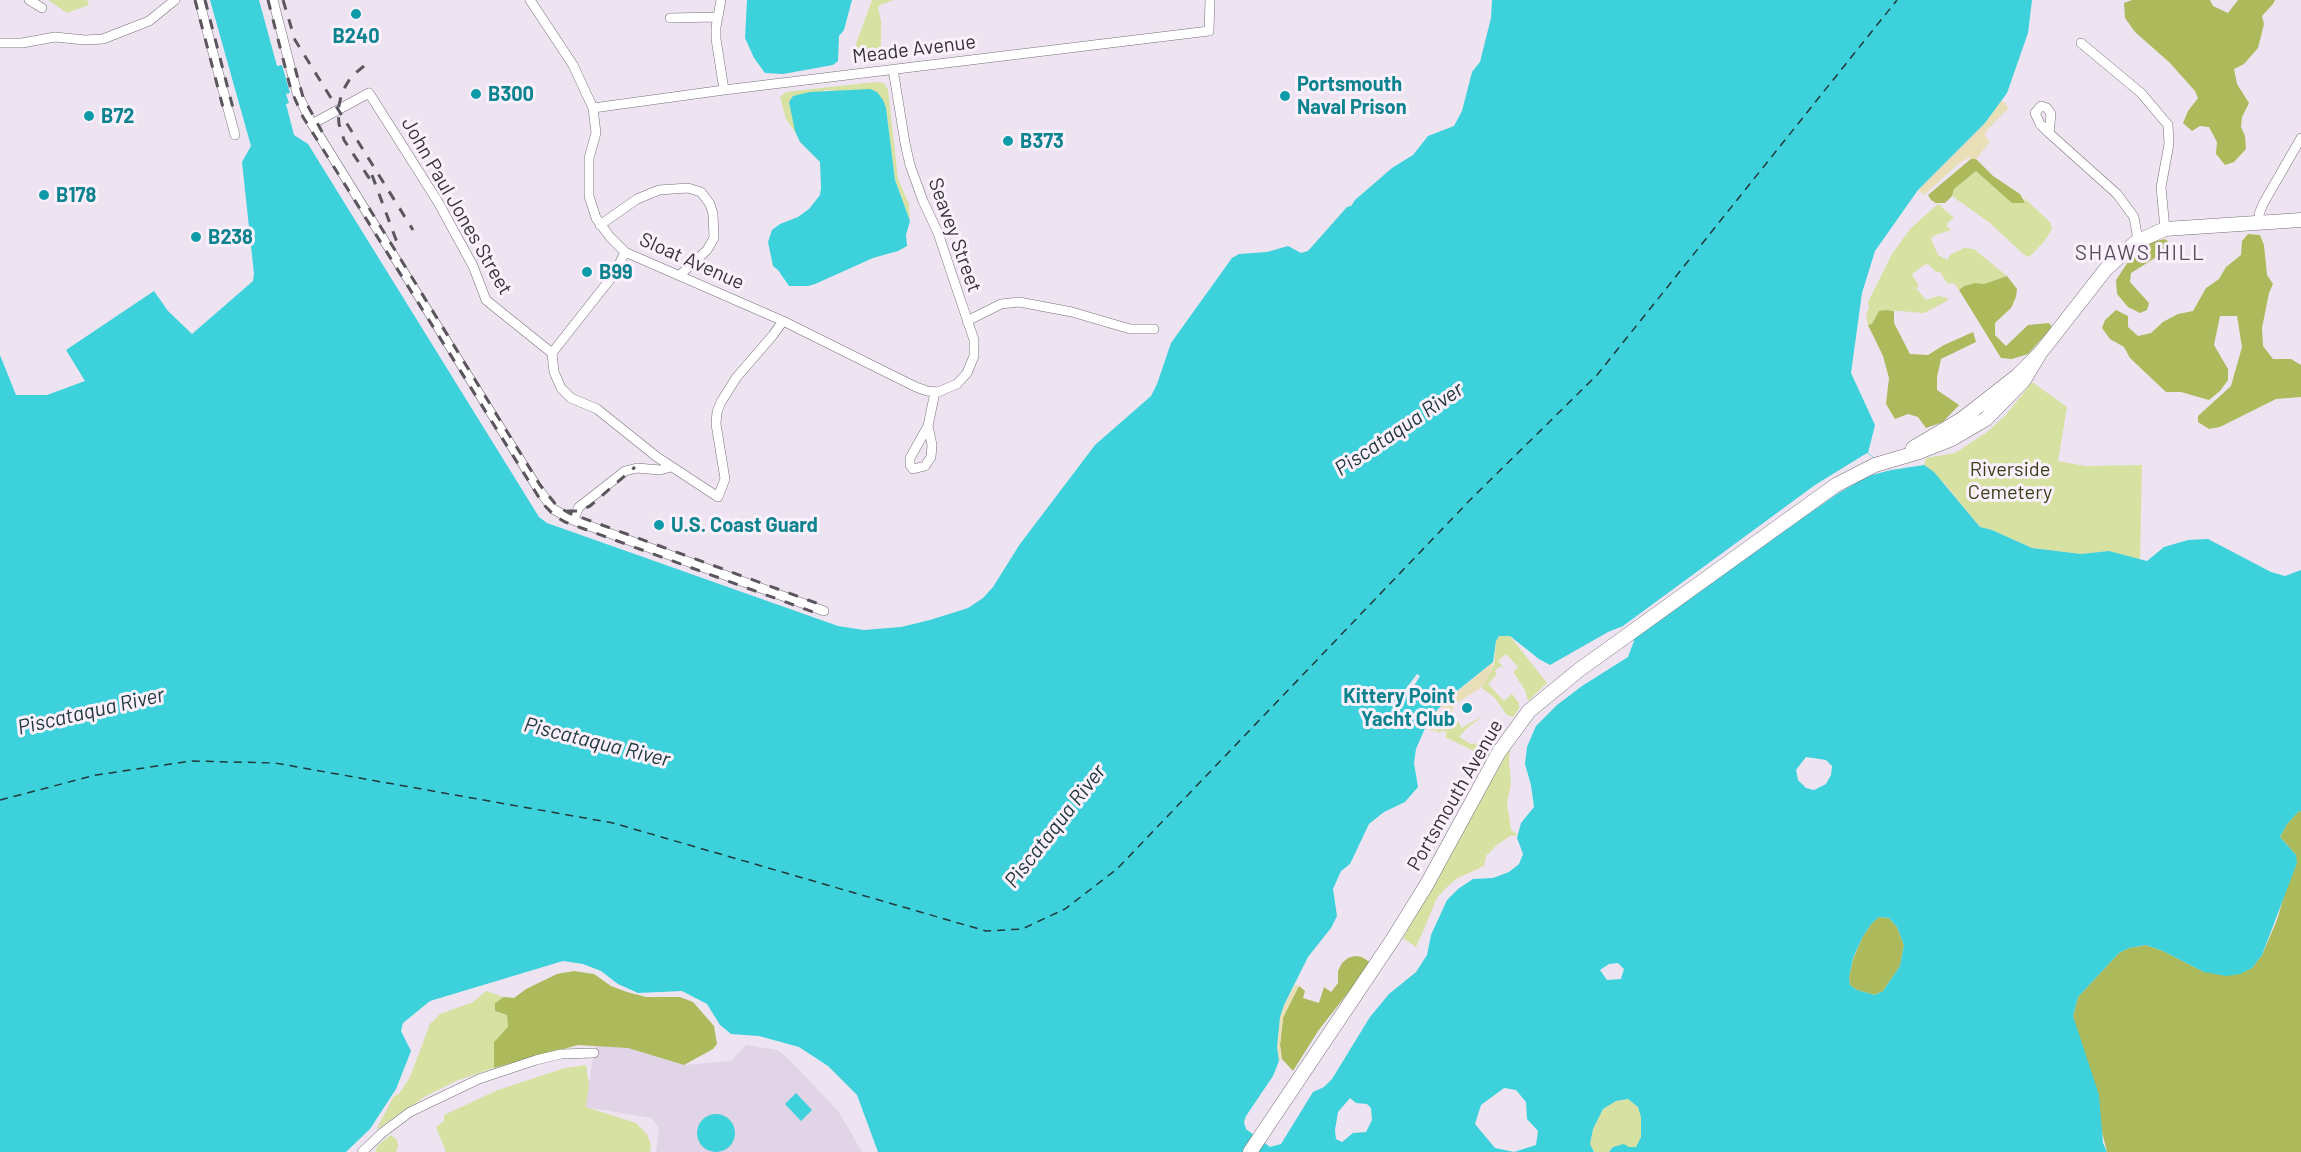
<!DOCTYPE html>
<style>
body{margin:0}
canvas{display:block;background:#eee4f1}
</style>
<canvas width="2301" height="1152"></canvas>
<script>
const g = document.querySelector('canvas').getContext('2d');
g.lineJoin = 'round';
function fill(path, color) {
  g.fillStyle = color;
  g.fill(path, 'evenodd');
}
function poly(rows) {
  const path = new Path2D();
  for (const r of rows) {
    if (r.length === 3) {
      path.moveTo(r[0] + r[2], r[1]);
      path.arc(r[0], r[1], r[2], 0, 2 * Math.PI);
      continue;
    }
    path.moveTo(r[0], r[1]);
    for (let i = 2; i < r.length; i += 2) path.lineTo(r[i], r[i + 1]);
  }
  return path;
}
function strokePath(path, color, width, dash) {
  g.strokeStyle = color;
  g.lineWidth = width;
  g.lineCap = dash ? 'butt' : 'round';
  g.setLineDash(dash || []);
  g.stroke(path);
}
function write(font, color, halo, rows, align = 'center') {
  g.font = font + ' Barlow,sans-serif';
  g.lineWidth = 6;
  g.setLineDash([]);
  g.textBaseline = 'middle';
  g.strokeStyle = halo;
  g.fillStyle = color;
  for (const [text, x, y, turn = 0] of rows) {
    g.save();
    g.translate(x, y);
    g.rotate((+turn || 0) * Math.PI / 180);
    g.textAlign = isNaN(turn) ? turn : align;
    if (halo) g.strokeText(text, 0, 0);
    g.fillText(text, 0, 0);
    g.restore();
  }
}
const built = poly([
 [595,1045,628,1048,684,1065,731,1061,746,1045,777,1050,789,1059,839,1112,862,1152,656,1152,659,1128,651,1118,585,1107]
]);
const green = poly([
 [48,0,87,0,89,5,67,13],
 [872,0,894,0,880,5,878,8,881,21,881,49,864,55,858,52,856,44],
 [875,82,884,83,888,90,898,179,909,204,910,221,895,180,886,108,837,91,825,90,792,114,798,136,786,119,780,97,786,92],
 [1976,171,1992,184,2025,202,2024,198,2050,222,2052,229,2044,242,2029,257,2023,254,1990,223,1952,196,1954,189],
 [1938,204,1954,218,1948,222,1947,227,1951,230,1933,236,1931,239,1938,255,1947,260,1951,254,1964,248,1974,249,2007,276,1984,284,1975,283,1964,286,1959,290,1955,284,1947,283,1940,272,1936,272,1928,264,1924,265,1912,274,1919,286,1916,288,1926,300,1938,296,1948,298,1947,301,1924,313,1886,310,1872,325,1868,325,1866,315,1869,308,1868,302,1892,254,1911,228],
 [2032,382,2067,407,2058,461,2085,466,2142,465,2140,561,2109,551,2081,554,2032,548,1992,530,1980,527,1944,483,1924,465,1926,458,1955,453,1987,432,2005,416],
 [1505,635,1510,636,1547,683,1528,701,1525,690,1513,672,1518,667,1506,654,1498,661,1504,668,1500,666,1495,671,1497,674,1488,684,1504,701,1512,694,1519,703,1519,709,1513,717,1507,715,1495,698,1482,688,1494,665,1496,641,1499,636],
 [1443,710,1452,712,1462,728,1484,715,1466,729,1459,737,1471,744,1487,742,1491,747,1488,758,1445,737,1447,733,1442,730,1440,733,1438,732],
 [1510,748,1509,762,1511,783,1507,803,1511,830,1518,835,1510,836,1497,845,1486,856,1484,866,1456,879,1444,890,1437,898,1416,947,1403,938],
 [486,991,504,997,495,1003,507,1015,508,1028,494,1042,494,1068,456,1081,426,1096,376,1130,394,1096,399,1094,410,1077,430,1024,440,1014,473,1002],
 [586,1065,589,1085,586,1107,636,1123,647,1134,651,1145,650,1152,446,1152,436,1127,444,1121,444,1115,498,1090,565,1068],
 [1628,1099,1638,1107,1641,1117,1641,1137,1636,1147,1613,1147,1609,1152,1594,1152,1590,1144,1593,1129,1603,1109,1616,1101],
 [391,1135,397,1140,398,1147,396,1152,375,1152,378,1145]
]);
const forest = poly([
 [2132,0,2210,0,2213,6,2228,13,2238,0,2275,0,2273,4,2262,16,2264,24,2258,48,2244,64,2234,69,2237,84,2249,103,2242,117,2241,127,2245,136,2246,149,2234,162,2225,165,2216,154,2217,142,2209,127,2200,126,2192,131,2183,123,2188,111,2198,98,2195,91,2170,63,2135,32,2125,18,2124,3],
 [1972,158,1976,159,1993,176,2020,194,2025,203,2012,203,1976,171,1954,189,1952,196,1945,203,1936,203,1931,200,1928,195],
 [2248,234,2260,235,2264,245,2267,275,2273,284,2269,293,2262,328,2263,346,2273,359,2291,359,2301,365,2301,397,2276,399,2220,427,2209,429,2198,422,2198,416,2231,386,2242,347,2237,316,2220,316,2214,345,2228,369,2228,380,2220,391,2209,400,2181,392,2166,392,2130,358,2124,347,2110,339,2102,328,2105,320,2116,310,2128,316,2128,327,2138,336,2151,333,2163,322,2178,314,2193,311,2206,288,2219,279,2226,267,2241,255,2242,241],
 [2165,239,2173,246,2168,256,2155,258,2131,273,2130,282,2149,303,2147,310,2140,313,2128,307,2117,294,2116,280,2134,253,2151,242],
 [2007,276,2017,289,2016,297,2011,308,1995,323,1995,335,2006,346,2028,325,2049,323,2052,327,2028,354,2012,359,2001,358,1959,290,1964,286,1975,283,1984,284],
 [1886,310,1894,311,1894,323,1910,354,1928,355,1944,345,1973,332,1976,342,1941,359,1937,377,1937,390,1959,405,1943,422,1926,428,1918,417,1908,414,1895,419,1886,404,1889,378,1883,356,1868,325,1872,324,1879,311],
 [2299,811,2301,812,2301,1152,2107,1152,2073,1016,2078,997,2119,953,2129,948,2146,945,2163,951,2204,972,2252,968,2262,955,2277,920,2296,855,2280,837,2287,824],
 [1879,917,1889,918,1897,927,1904,945,1900,966,1883,991,1875,995,1857,990,1850,985,1849,978,1853,959,1863,936,1872,923],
 [1355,956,1362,957,1371,963,1318,1031,1293,1071,1282,1059,1280,1045,1283,1018,1287,1006,1299,986,1305,991,1303,998,1319,1003,1324,987,1331,992,1338,983,1338,971,1342,963,1348,958],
 [574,971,594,974,611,986,627,992,646,997,680,997,693,1002,714,1026,717,1044,713,1049,684,1065,628,1048,578,1045,494,1068,494,1042,508,1027,507,1015,495,1011,495,1003,504,997,514,998,526,989,557,974]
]);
const sand = poly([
 [2001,100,2006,103,2008,109,1986,131,1985,136,1990,142,1976,159,1970,159,1970,157,1958,164,1924,195,1918,190,1985,123],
 [1493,662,1492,671,1482,687,1454,705,1452,712,1446,712,1440,706],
 [1437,710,1441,714,1438,732,1429,730,1426,726],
 [1295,985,1299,986,1283,1018,1280,1045,1282,1059,1279,1061,1277,1047,1280,1017,1284,1005]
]);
const water = poly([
 [210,0,259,0,277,66,282,65,290,93,286,94,289,103,286,104,294,135,308,144,539,517,547,523,838,626,864,630,901,627,930,620,968,608,983,598,993,587,1020,544,1095,445,1151,396,1157,384,1171,343,1232,258,1239,254,1267,252,1288,246,1301,253,1308,251,1347,207,1351,206,1355,200,1392,168,1413,155,1428,136,1454,126,1462,111,1472,72,1480,62,1491,18,1492,0,2032,0,2028,33,2007,93,1985,123,1918,190,1875,251,1862,293,1851,373,1875,425,1868,453,1891,470,1924,465,1934,472,1980,527,1992,530,2032,548,2081,554,2109,551,2147,561,2164,547,2188,540,2208,539,2271,572,2285,576,2301,570,2301,812,2299,811,2287,824,2280,837,2296,855,2297,863,2262,955,2252,968,2240,974,2226,976,2204,972,2163,951,2146,945,2129,948,2119,953,2078,997,2073,1016,2099,1095,2103,1143,2107,1152,1609,1152,1613,1147,1624,1144,1629,1147,1636,1147,1641,1137,1641,1117,1638,1107,1628,1099,1616,1101,1603,1109,1593,1129,1590,1144,1594,1152,878,1152,857,1095,828,1066,799,1047,759,1036,731,1034,720,1025,707,1004,682,991,638,993,618,984,601,971,583,964,563,961,430,1001,403,1023,401,1031,411,1051,396,1089,370,1129,346,1152,0,1152,0,355,16,395,47,395,85,381,66,350,154,291,168,311,192,334,253,281,254,274,242,162,251,146],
 [1623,626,1634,641,1628,657,1582,686,1557,705,1536,726,1527,747,1525,764,1531,785,1534,807,1521,823,1517,838,1523,854,1519,864,1509,872,1493,878,1473,879,1458,889,1447,900,1431,935,1427,955,1416,972,1389,994,1370,1017,1332,1079,1324,1087,1313,1092,1281,1144,1270,1147,1246,1129,1244,1122,1246,1116,1273,1076,1279,1061,1277,1047,1280,1017,1284,1005,1308,957,1331,928,1337,916,1333,889,1341,871,1350,864,1369,824,1384,812,1405,802,1418,787,1414,763,1416,749,1426,726,1436,711,1452,695,1493,662,1496,641,1499,636,1510,636,1539,659,1550,665,1608,632],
 [1806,757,1826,760,1832,766,1831,775,1826,784,1814,790,1806,788,1798,780,1796,770],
 [1879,917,1889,918,1897,927,1904,945,1900,966,1883,991,1875,995,1857,990,1850,985,1849,978,1853,958,1863,936,1872,923],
 [1618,963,1624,969,1621,979,1607,980,1600,970,1609,964],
 [1504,1088,1516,1090,1526,1102,1527,1119,1538,1131,1536,1145,1514,1152,1495,1148,1475,1124,1481,1105],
 [1350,1098,1356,1103,1367,1104,1371,1108,1372,1120,1366,1132,1353,1133,1342,1142,1336,1139,1335,1130,1338,1112],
 [747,0,852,0,844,30,839,36,838,61,833,65,783,74,765,73,754,58,745,38],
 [870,89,877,92,883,100,886,108,895,180,910,221,906,235,907,246,898,251,873,258,815,284,808,286,789,286,778,270,773,266,768,242,772,230,780,224,798,217,809,209,820,195,821,188,820,162,800,142,795,131,789,102,793,96,810,92],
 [796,1093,812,1110,801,1121,785,1104],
 [716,1133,19]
]);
const pier = poly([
 [1867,453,1891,470,1868,476,1837,494,1632,638,1623,626,1815,485],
 [1417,674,1420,676,1414,686,1427,695,1424,698,1412,689,1403,701,1399,698]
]);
const ferry = poly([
 [0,800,96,775,191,761,275,763,613,823,986,931,1022,929,1065,909,1117,869,1470,500,1597,375,1897,0]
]);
const street = poly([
 [29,0,42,8],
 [199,0,235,135],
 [273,0,297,93,312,124,369,93,438,202,473,266,486,300,552,353,554,372,561,388,571,398,597,409,657,457,718,497,725,479,716,424,717,412,721,402,736,378,773,335,783,321],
 [530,0,573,65,593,108,596,133,589,158,589,196,596,218,610,237,625,252,783,321,916,387,927,391,938,392,957,384,967,373,974,356,974,340,938,233,923,201,910,165,905,143,893,69],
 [721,0,716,27,716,39,724,90],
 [670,18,717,17],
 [0,43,22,43,55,37,85,40,103,39,149,21,175,0],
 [2081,43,2141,93,2168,125,2169,144,2161,187,2165,229],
 [593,108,724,90,1209,31,1210,0],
 [312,124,537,487,553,509,573,520,824,611],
 [2049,133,2051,114,2047,108,2041,106,2035,113,2040,124,2049,133,2117,194,2134,217,2138,240],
 [2260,223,2259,214,2263,204,2301,138],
 [600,225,637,199,659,190,688,188,701,192,710,204,713,214,714,238,707,250,680,275],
 [967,321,1001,304,1019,302,1072,312,1130,329,1154,329],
 [552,353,615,273,625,252],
 [928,426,932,445,931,457,925,466,913,469,910,465,910,458,928,426,935,392],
 [573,520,579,507,625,471,637,468,660,470,671,467],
 [362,1152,382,1133,410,1112,479,1079,536,1060,561,1054,594,1053]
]);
const secondary = poly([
 [1913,448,1962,419,2017,376,2041,352,2106,269,2136,242,2165,229,2301,220],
 [1250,1152,1393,939,1427,884,1499,752,1529,711,1579,670,1836,485,1875,465,1919,452,1952,439,1986,419,2024,380,2039,355]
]);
const rail = poly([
 [195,0,225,115],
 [205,0,234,112],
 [268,0,291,90,303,117,543,504,555,516,565,522,816,613],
 [283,0,295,40,413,230],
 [364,66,351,77,342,92,338,110,339,124,344,140,373,184],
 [295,68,303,97,326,139],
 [372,175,398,245],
 [369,208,540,485,557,506,569,513,819,604],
 [567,511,578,511,590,506,635,467]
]);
const markers = [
 [356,14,6,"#0f9aa8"],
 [476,94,6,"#0f9aa8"],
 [1285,96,6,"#0f9aa8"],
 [89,116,6,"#0f9aa8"],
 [1008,141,6,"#0f9aa8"],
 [44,195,6,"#0f9aa8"],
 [196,237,6,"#0f9aa8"],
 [587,272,6,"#0f9aa8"],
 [659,525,6,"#0f9aa8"],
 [1467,708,6,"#0f9aa8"]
];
const cultureNames = [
 ["B240",356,36,"center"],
 ["Portsmouth",1297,84],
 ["Naval Prison",1297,107],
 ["B300",488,94],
 ["B72",101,116],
 ["B373",1020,141],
 ["B178",56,195],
 ["B238",208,237],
 ["B99",599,272],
 ["U.S. Coast Guard",671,525],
 ["Kittery Point",1455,696,"right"],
 ["Yacht Club",1455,719,"right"]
];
const streetNames = [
 ["Meade Avenue",914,49,-7],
 ["John Paul Jones Street",457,206,60],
 ["Seavey Street",955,235,70],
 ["Sloat Avenue",692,261,24],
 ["Portsmouth Avenue",1455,795,-60]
];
const parkNames = [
 ["Riverside",2010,469],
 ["Cemetery",2010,492]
];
const neighbourhoodNames = [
 ["SHAWS HILL",2140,253]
];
const waterNames = [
 ["Piscataqua River",1399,429,-34],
 ["Piscataqua River",91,711,-13],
 ["Piscataqua River",597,742,14],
 ["Piscataqua River",1055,826,-52]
];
fill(built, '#e2d4e7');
fill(green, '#d6e1a2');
fill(forest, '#acba5c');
fill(sand, '#e8dfb9');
fill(water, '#3dd1dc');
fill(pier, '#eee4f1');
strokePath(ferry, '#21393b', 1.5, [8, 6]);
strokePath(street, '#776f7a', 10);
strokePath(secondary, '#776f7a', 15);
strokePath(street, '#fff', 9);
strokePath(secondary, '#fff', 14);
strokePath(rail, '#5b565d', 3, [10, 10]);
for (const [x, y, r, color] of markers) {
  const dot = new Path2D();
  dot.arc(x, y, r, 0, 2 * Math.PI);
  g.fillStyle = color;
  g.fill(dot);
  strokePath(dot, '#fbf1fe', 2);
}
write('bold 20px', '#0d838f', '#fbf1fe', cultureNames, 'left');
write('20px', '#353237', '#fbf1fe', streetNames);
write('20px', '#3a3f17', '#fbf1fe', parkNames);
g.letterSpacing = '1.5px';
write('21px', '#574f5a', '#fbf1fe', neighbourhoodNames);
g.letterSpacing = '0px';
write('italic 21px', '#21393b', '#fbf1fe', waterNames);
</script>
